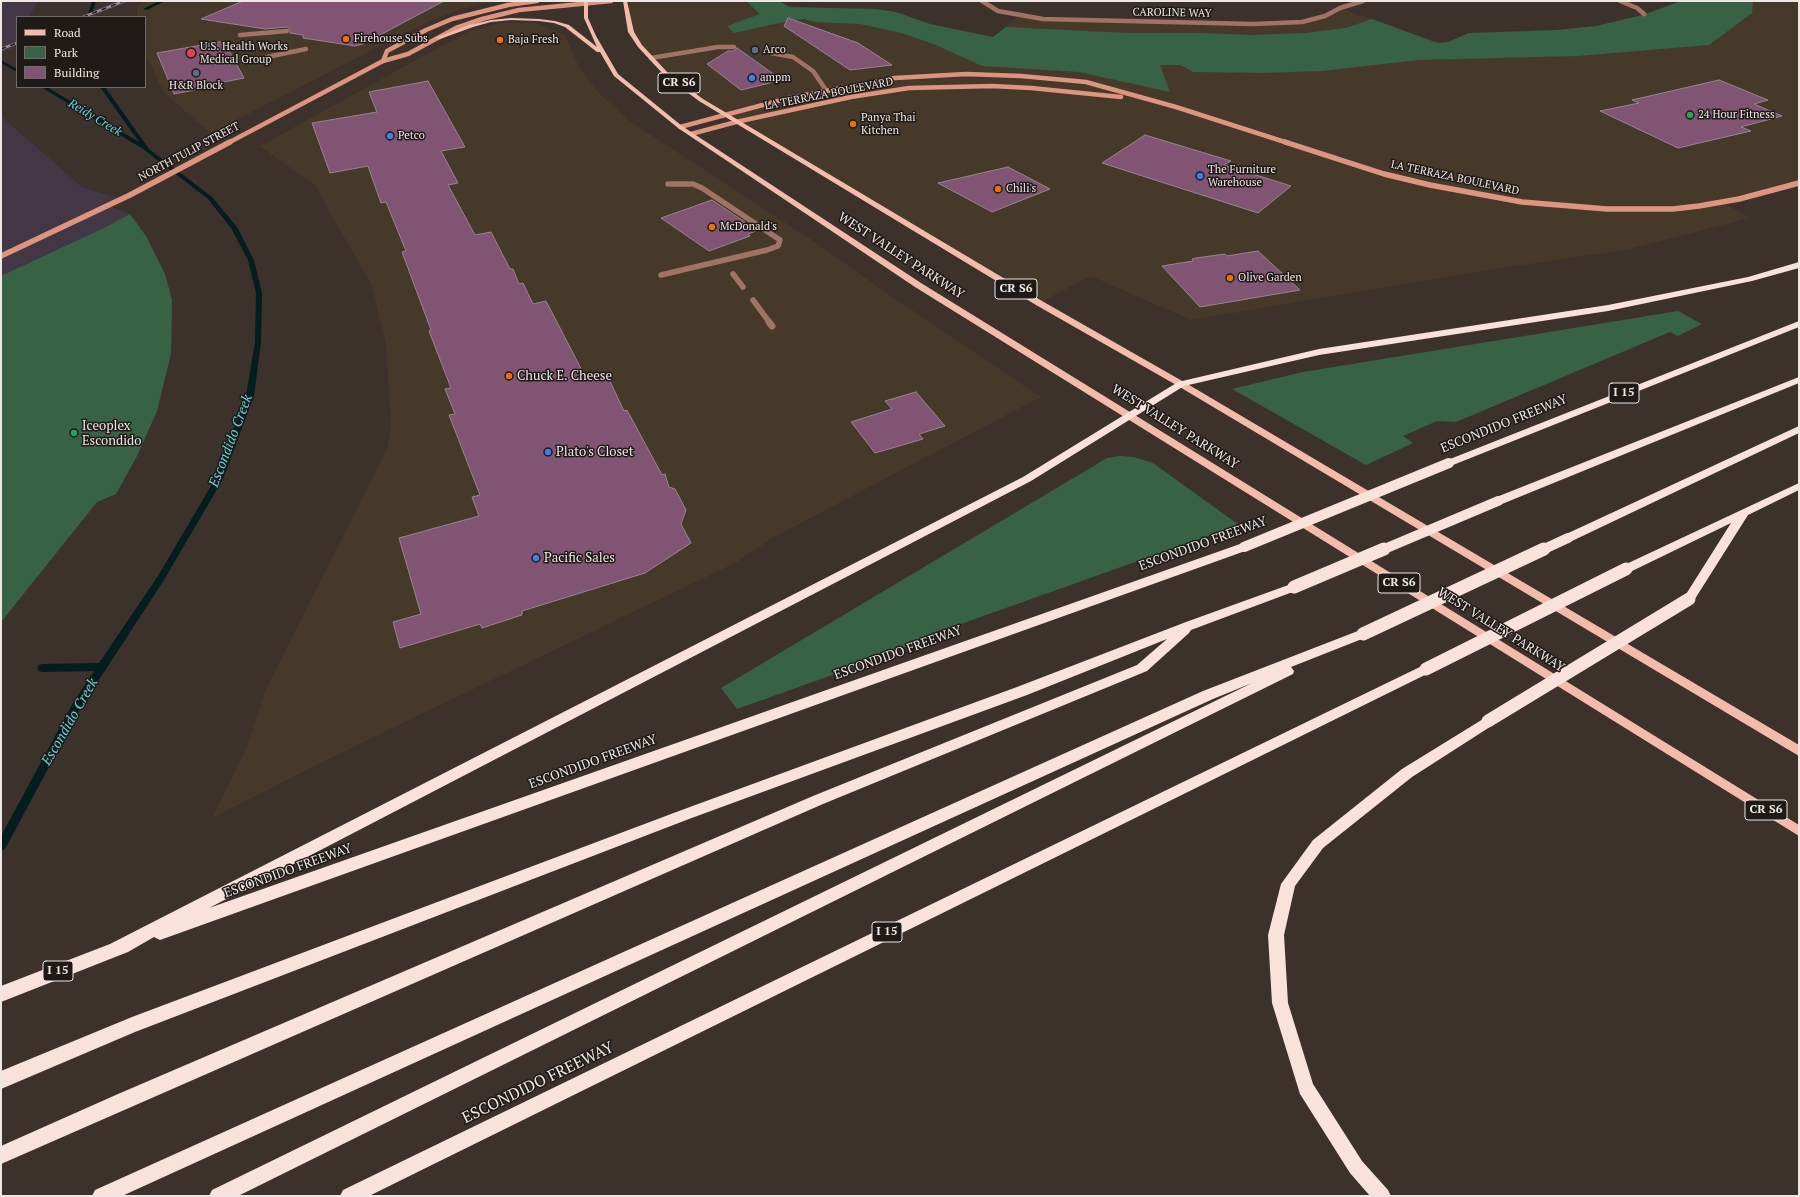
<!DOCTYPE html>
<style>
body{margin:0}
#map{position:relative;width:1800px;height:1197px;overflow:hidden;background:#3d312c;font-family:"PT Serif",serif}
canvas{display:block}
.frame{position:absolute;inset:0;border:2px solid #efe7e3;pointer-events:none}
.legend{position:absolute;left:16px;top:16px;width:130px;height:72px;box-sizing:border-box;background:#1f1a18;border:1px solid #726c69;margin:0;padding:5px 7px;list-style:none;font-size:12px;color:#efe7e3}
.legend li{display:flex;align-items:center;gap:8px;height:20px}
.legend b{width:20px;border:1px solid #726c69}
</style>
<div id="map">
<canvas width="1800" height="1197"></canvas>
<div class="frame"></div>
<ul class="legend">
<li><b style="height:5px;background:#f4bbaa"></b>Road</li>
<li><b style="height:11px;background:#376245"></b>Park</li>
<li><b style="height:11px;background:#825474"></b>Building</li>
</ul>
</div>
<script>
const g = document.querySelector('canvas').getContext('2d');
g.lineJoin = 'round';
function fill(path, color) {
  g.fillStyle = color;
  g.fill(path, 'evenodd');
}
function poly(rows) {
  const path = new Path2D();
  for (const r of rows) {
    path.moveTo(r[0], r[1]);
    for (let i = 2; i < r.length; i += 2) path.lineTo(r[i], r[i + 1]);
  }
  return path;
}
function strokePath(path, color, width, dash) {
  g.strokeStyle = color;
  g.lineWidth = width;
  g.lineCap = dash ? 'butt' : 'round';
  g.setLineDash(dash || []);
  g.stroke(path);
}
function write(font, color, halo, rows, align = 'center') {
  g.font = font + ' "PT Serif",serif';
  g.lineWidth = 3;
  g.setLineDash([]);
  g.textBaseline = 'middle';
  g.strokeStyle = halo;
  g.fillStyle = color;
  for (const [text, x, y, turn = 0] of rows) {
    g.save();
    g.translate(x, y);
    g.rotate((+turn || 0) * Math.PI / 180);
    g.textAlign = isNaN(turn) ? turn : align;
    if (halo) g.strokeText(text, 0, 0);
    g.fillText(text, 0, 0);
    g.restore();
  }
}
const commercial = poly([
 [145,1,495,1,461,9,429,21,211,133,164,93,145,53,145,17,137,17,137,5],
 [625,1,779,1,790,7,876,9,896,12,930,24,993,38,1018,16,1043,19,1284,23,1325,16,1340,8,1438,43,1448,42,1469,33,1557,30,1596,26,1643,15,1681,1,1799,1,1799,183,1722,202,1749,218,1630,249,1483,271,1191,320,1091,276,1039,303,736,122,666,74,646,53,631,32],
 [501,23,536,23,565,35,580,69,598,92,631,122,812,240,891,296,1041,397,774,537,737,562,318,764,212,818,246,749,266,689,387,449,391,427,386,343,371,283,334,220,316,186,260,146,469,31]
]);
const industrial = poly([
 [1,1,38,1,29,17,17,17,17,46,1,53],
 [116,1,131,1,91,17,76,17],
 [1,116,82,187,121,199,109,206,130,214,146,236,165,274,172,300,172,327,171,354,157,411,137,456,116,494,97,502,1,622]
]);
const green = poly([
 [746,1,779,1,790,7,876,9,896,12,930,24,993,37,1006,27,1128,33,1201,33,1252,35,1305,33,1346,28,1372,19,1438,43,1448,42,1469,33,1557,30,1596,26,1643,15,1681,1,1753,1,1752,13,1709,45,1578,56,1419,60,1322,71,1264,73,1193,72,1180,65,1160,65,1170,92,1079,72,982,66,936,45,901,33,860,24,814,22,804,19,793,20,734,33,727,26,760,14],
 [130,214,146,236,165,274,172,300,171,354,157,411,137,456,116,494,97,502,1,622,1,276,106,227],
 [1678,311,1702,324,1678,336,1670,332,1456,422,1437,421,1403,436,1413,443,1366,465,1232,389,1303,372],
 [1120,456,1134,457,1153,463,1239,525,947,629,877,659,737,709,721,688,1107,458]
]);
const stream = poly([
 [92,1,96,1,91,17,87,17,92,1],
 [159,1,165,1,147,10,143,9,159,1],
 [1,60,17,69,17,72,1,63,1,60],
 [41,87,47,87,139,142,100,87,105,87,149,149,212,197,237,227,254,260,262,293,261,342,254,396,223,479,164,580,80,709,5,849,1,851,1,836,73,703,94,671,42,672,39,671,37,668,39,665,42,664,99,663,158,576,215,479,246,396,255,342,256,293,248,260,231,228,208,199,143,149,41,87]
]);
const building = poly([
 [243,1,444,1,363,44,355,46,303,38,303,35,290,33,290,29,287,27,265,29,201,19,243,1],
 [788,18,858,43,892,65,850,70,784,26,788,18],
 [224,41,244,78,219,83,220,85,174,94,157,53,224,41],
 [737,48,782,80,741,90,707,64,728,51,734,51,737,48],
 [1719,80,1768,100,1754,104,1782,116,1741,127,1751,131,1678,148,1600,111,1639,103,1632,100,1719,80],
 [428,81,465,147,441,151,458,183,448,185,475,235,491,232,510,269,513,269,519,284,523,283,533,304,546,301,587,380,607,375,624,411,627,410,662,475,665,474,669,487,675,489,686,510,681,524,691,543,645,573,522,611,522,615,482,628,480,624,400,648,393,622,421,614,399,538,479,516,472,497,480,495,449,415,455,414,445,389,451,388,429,331,431,330,402,252,406,251,386,202,381,203,368,166,330,173,312,123,377,112,369,92,428,81],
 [1145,135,1231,161,1224,165,1291,186,1258,213,1102,163,1145,135],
 [1008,167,1050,189,992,212,938,183,1008,167],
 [712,200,745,222,743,223,756,231,748,234,750,236,709,251,661,218,712,200],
 [1258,251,1300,290,1200,307,1162,266,1193,261,1192,259,1196,258,1225,254,1227,256,1258,251],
 [916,392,945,426,919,434,923,439,875,453,851,422,892,409,885,401,916,392]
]);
const laneFar2 = poly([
 [240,35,287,31],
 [771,53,793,57,813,71,826,90],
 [267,57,306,49],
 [651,58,718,47,734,47]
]);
const laneFar1 = poly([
 [733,274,743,287],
 [661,275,767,250,778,246,780,240,702,188,693,184,668,184],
 [753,300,770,323]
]);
const lane = poly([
 [769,322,772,326]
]);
const street = poly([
 [982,1,998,11,1043,19,1253,24,1302,22,1325,16,1340,8,1363,1],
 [1620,1,1637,8,1644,14]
]);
const secondaryFar1 = poly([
 [383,61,387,51,426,30,452,19,508,5,537,1],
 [680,127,789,98,895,78,966,74,1021,76,1086,82,1176,107,1288,143],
 [691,134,736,122,851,97,909,88,992,86,1031,88,1121,97],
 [228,143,383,61,408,54,456,28,482,19,519,10,611,1]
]);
const secondary = poly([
 [1285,142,1384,174,1430,185,1522,202,1607,209,1673,209,1699,206,1739,199,1799,183],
 [1,256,130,195,230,142]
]);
const primary = poly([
 [584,1,588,1,588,18,596,36,618,74,682,126,921,283,1799,825,1799,836,915,287,678,128,614,76,600,52,597,52,565,27,554,23,539,21,511,20,491,22,473,27,440,39,435,38,469,25,491,20,511,18,539,19,555,21,569,25,597,47,584,18,584,1],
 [623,1,627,1,634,32,642,45,668,73,703,99,1042,301,1184,382,1799,745,1799,756,1178,386,1036,305,699,101,664,75,638,47,628,32,623,1]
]);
const highway = poly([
 [1799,262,1799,268,1752,281,1608,311,1319,355,1184,386,1031,481,209,908,1240,544,1248,544,1250,547,1248,550,160,940,154,937,128,952,1,1002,1,986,110,944,1023,477,1178,382,1319,349,1608,305,1748,277,1799,262],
 [1799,321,1799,327,1453,465,1449,466,1444,463,1445,461,1799,321],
 [1799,377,1799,383,1502,504,1498,505,1493,501,1494,498,1799,377],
 [1799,426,1799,433,1572,541,1564,541,1562,538,1564,535,1799,426],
 [1799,483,1799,490,1748,515,1693,602,1685,602,1683,599,1731,523,1630,572,1626,573,1622,572,1620,569,1622,566,1799,483],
 [1294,583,1298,584,1300,587,1298,590,1191,630,1189,633,1147,671,823,804,1,1164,1,1146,118,1094,813,796,1137,665,1167,639,1027,695,689,819,135,1032,1,1089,1,1071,132,1017,679,811,1017,687,1186,622,1294,583],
 [1363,629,1367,631,1369,634,1367,637,1291,667,1294,671,1293,674,238,1196,209,1196,212,1190,1252,683,1213,699,122,1196,92,1196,95,1190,1203,691,1363,629],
 [1426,664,1431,666,1432,669,1431,672,369,1196,340,1196,343,1190,1426,664],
 [1488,716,1493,717,1495,721,1493,725,1412,777,1323,848,1295,886,1284,935,1288,1003,1313,1084,1362,1161,1388,1190,1391,1196,1370,1196,1350,1173,1300,1094,1272,1003,1268,935,1281,884,1313,840,1402,769,1488,716]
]);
const rail = poly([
 [83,17,124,1],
 [1,49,17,43]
]);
const highwayBridgeFar1 = poly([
 [1244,547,1449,463],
 [1382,550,1498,501],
 [1542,550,1568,538]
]);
const highwayBridge = poly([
 [1294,587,1384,549],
 [1363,634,1544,549],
 [1426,669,1626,569],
 [1488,721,1689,599]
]);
const markers = [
 [346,39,4,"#e8710a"],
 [500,40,4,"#e8710a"],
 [755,50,4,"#5c6f8a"],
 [191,53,5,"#e0444e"],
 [196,73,4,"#5c6f8a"],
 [752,78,4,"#3f7fe0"],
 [1690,115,4,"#2e9e5b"],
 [853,124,4,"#e8710a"],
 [390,136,4,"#3f7fe0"],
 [1200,176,4,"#3f7fe0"],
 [998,189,4,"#e8710a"],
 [712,227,4,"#e8710a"],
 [1230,278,4,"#e8710a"],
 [509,376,4,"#e8710a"],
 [74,433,4,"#2e9e5b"],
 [548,452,4,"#3f7fe0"],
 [536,558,4,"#3f7fe0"]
];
const farStreetnames = [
 ["CAROLINE WAY",1172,13,1],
 ["LA TERRAZA BOULEVARD",829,94,-11],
 ["NORTH TULIP STREET",189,152,-28],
 ["LA TERRAZA BOULEVARD",1455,178,12]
];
const farPoinames = [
 ["Firehouse Subs",354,39],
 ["Baja Fresh",508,40],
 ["U.S. Health Works",200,47],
 ["Medical Group",200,60],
 ["Arco",763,50],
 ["ampm",760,78],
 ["H&R Block",196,86,"center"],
 ["24 Hour Fitness",1698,115],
 ["Panya Thai",861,118],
 ["Kitchen",861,131],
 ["Petco",398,136],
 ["The Furniture",1208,170],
 ["Warehouse",1208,183],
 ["Chili's",1006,189],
 ["McDonald's",720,227],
 ["Olive Garden",1238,278]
];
const shields = [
 [679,83,42],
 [1016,289,42],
 [1624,393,30],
 [1399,583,42],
 [1766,810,42],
 [887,932,30],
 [58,971,30]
];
const shieldNames = [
 ["CR S6",679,83],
 ["CR S6",1016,289],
 ["I 15",1624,393],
 ["CR S6",1399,583],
 ["CR S6",1766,810],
 ["I 15",887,932],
 ["I 15",58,971]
];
const farWaternames = [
 ["Reidy Creek",95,118,31]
];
const streetNames = [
 ["WEST VALLEY PARKWAY",901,256,33],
 ["ESCONDIDO FREEWAY",1504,424,-22],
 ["WEST VALLEY PARKWAY",1175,427,32],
 ["ESCONDIDO FREEWAY",1203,544,-20],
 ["WEST VALLEY PARKWAY",1501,630,32],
 ["ESCONDIDO FREEWAY",898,653,-20],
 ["ESCONDIDO FREEWAY",593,762,-20],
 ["ESCONDIDO FREEWAY",288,871,-20]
];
const poiNames = [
 ["Chuck E. Cheese",517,376],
 ["Iceoplex",82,426],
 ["Escondido",82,441],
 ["Plato's Closet",556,452],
 ["Pacific Sales",544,558]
];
const waterNames = [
 ["Escondido Creek",231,441,-69],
 ["Escondido Creek",70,722,-60]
];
const nearStreetnames = [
 ["ESCONDIDO FREEWAY",538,1083,-26]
];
fill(commercial, '#46392a');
fill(industrial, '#433645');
fill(green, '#376245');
fill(stream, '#041d1e');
fill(building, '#825474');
strokePath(building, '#93868e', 1);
strokePath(laneFar2, '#a07365', 4.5);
strokePath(laneFar1, '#a07365', 5.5);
strokePath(lane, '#a07365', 7);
strokePath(street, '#a07365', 4.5);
strokePath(secondaryFar1, '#dd957f', 4.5);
strokePath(secondary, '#dd957f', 5.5);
fill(primary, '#f4bbaa');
fill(highway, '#f9e2db');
strokePath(rail, '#978d88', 2.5);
strokePath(rail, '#1f1a18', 1.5, [5]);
strokePath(highwayBridgeFar1, '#f9e2db', 10);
strokePath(highwayBridge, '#f9e2db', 13);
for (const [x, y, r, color] of markers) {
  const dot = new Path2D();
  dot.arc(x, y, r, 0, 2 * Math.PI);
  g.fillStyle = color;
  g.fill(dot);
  strokePath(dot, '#1f1a18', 1.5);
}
write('11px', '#efe7e3', '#1f1a18', farStreetnames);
write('11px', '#efe7e3', '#1f1a18', farPoinames, 'left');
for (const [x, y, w] of shields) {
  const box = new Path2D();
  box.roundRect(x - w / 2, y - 10, w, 20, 3);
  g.fillStyle = '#1f1a18';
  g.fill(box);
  strokePath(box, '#efe7e3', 1);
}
write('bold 12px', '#efe7e3', null, shieldNames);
write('italic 12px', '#60d7dc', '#1f1a18', farWaternames);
write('13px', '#efe7e3', '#1f1a18', streetNames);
write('13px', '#efe7e3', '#1f1a18', poiNames, 'left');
write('italic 14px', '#60d7dc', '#1f1a18', waterNames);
write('16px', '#efe7e3', '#1f1a18', nearStreetnames);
</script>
